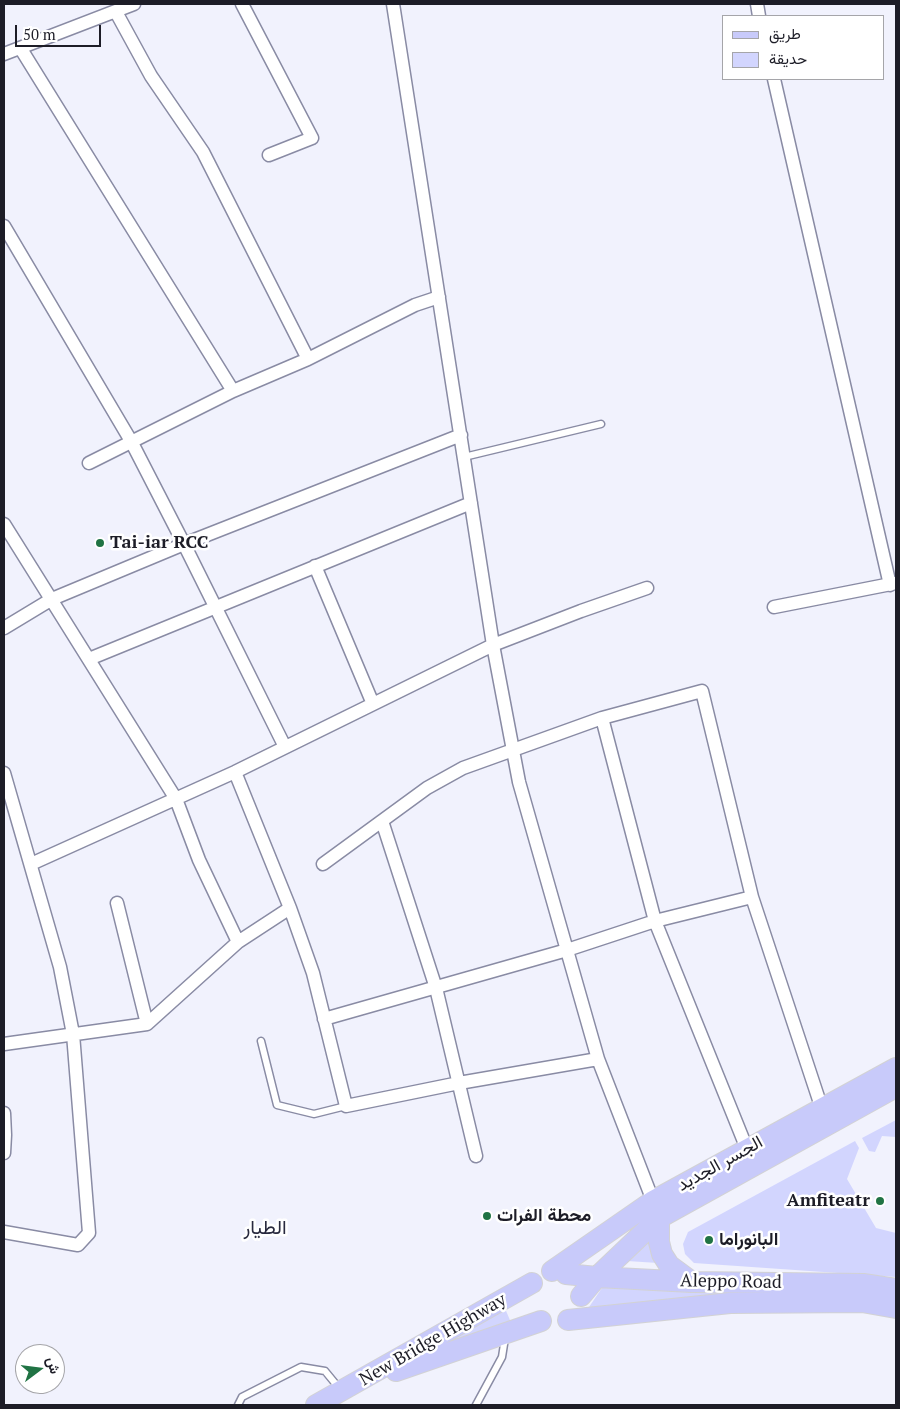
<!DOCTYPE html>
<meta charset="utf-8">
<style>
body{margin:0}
#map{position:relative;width:900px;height:1409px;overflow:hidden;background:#f1f2fd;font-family:"PT Serif",Vazirmatn,serif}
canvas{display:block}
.frame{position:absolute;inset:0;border:5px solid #1d1d27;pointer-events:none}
.legend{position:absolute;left:722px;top:15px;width:162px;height:65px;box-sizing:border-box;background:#fff;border:1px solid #a5a5a9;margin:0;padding:6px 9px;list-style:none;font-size:15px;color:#1d1d27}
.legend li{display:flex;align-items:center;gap:10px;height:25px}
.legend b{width:25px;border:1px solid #a5a5a9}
.north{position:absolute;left:15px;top:1344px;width:50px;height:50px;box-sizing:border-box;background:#fff;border:1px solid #a5a5a9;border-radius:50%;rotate:75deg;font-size:14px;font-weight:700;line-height:20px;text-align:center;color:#1d1d27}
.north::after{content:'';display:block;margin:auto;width:18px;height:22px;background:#207344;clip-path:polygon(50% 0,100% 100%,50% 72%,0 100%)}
.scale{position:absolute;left:15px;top:25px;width:86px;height:22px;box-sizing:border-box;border:2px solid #1d1d27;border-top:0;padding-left:6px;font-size:15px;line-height:18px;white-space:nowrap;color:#1d1d27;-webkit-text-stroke:4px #fff;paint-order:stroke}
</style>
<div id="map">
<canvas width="900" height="1409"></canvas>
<div class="frame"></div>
<ul class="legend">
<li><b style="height:6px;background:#c8cafa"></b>طريق</li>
<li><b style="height:14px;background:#d2d5fe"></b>حديقة</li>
</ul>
<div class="north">ش</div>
<div class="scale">50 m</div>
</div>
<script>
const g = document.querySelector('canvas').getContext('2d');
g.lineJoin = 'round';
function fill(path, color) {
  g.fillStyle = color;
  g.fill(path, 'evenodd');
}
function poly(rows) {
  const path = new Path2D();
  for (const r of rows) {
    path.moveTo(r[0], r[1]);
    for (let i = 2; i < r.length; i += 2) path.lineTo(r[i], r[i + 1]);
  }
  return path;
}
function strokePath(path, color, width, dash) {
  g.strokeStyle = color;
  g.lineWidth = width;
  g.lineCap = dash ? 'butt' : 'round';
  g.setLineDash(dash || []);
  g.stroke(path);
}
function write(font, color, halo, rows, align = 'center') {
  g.font = font + ' "PT Serif",Vazirmatn,serif';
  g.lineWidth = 5;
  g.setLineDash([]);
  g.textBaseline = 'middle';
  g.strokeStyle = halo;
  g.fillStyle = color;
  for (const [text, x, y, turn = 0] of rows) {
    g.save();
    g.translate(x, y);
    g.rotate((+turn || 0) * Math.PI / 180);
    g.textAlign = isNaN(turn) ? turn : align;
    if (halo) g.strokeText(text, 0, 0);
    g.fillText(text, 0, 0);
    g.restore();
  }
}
const green = poly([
 [896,1120,896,1137,882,1136,875,1152,869,1151,862,1138],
 [855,1141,859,1148,847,1179,876,1228,896,1233,896,1277,694,1263,685,1254,683,1244,688,1232],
 [652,1239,658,1263,627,1261],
 [606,1282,838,1290,587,1310],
 [504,1306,512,1325,393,1367]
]);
const lane = poly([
 [464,457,601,424],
 [261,1041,277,1105,314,1114,346,1106],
 [238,1405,242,1397,301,1367,325,1371,339,1388],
 [476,1405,502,1357,505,1338]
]);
const street = poly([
 [242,4,312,138,269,155],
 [393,4,493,645,519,782,598,1059,655,1206],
 [757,4,759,16],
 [116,12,151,76,203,152,308,359],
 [21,49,233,391],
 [4,54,134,4],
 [774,79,890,585],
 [4,226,131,441,184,544,285,747],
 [89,463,233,391,308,359,415,305,439,297],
 [4,524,176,799,199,860,238,942],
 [315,566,373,704],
 [774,607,896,583],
 [4,628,52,599,184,544,461,435],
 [89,659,471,503],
 [602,718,655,921,747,1149],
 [235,772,290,908,313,973,346,1106,459,1083,598,1059],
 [4,773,60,967,73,1034,89,1233,78,1245,4,1232],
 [382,821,436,988,476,1156],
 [31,864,235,772,493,645,581,611,647,588],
 [323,864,427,788,463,768,602,718,702,691,752,897,822,1109],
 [117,903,147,1024],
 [324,1019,567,950,655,921,752,897],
 [4,1044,147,1024,238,942,290,908],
 [4,1113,5,1135,4,1153]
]);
const primary = poly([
 [659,1218,659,1242,662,1254,669,1265,692,1282],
 [552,1271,653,1201,896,1068],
 [566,1274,597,1277,692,1282,863,1284,896,1289],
 [581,1296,597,1277,659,1218,896,1087],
 [568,1320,730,1303,862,1302,896,1308],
 [396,1371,541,1321],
 [316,1405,532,1283]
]);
const markers = [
 [100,543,5,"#207344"],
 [880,1201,5,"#207344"],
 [487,1216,5,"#207344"],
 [709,1240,5,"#207344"]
];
const poiNames = [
 ["Tai-iar RCC",110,543],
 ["Amfiteatr",870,1201,"right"],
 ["محطة الفرات",497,1216],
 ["البانوراما",719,1240]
];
const streetNames = [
 ["الجسر الجديد",720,1164,-29],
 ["Aleppo Road",731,1282,1],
 ["New Bridge Highway",433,1340,-30]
];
const quarterNames = [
 ["الطيار",265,1228]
];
fill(green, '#d2d5fe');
strokePath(lane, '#898ba4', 9);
strokePath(street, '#898ba4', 15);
strokePath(primary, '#d2d2d4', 22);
strokePath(lane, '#fff', 6);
strokePath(street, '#fff', 12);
strokePath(primary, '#c8cafa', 20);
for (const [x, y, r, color] of markers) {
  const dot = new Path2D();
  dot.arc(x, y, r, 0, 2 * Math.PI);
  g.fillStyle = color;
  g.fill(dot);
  strokePath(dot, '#fff', 2);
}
write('bold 18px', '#1d1d27', '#fff', poiNames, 'left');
write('18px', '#1d1d27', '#fff', streetNames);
write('20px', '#28293e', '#fff', quarterNames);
</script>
